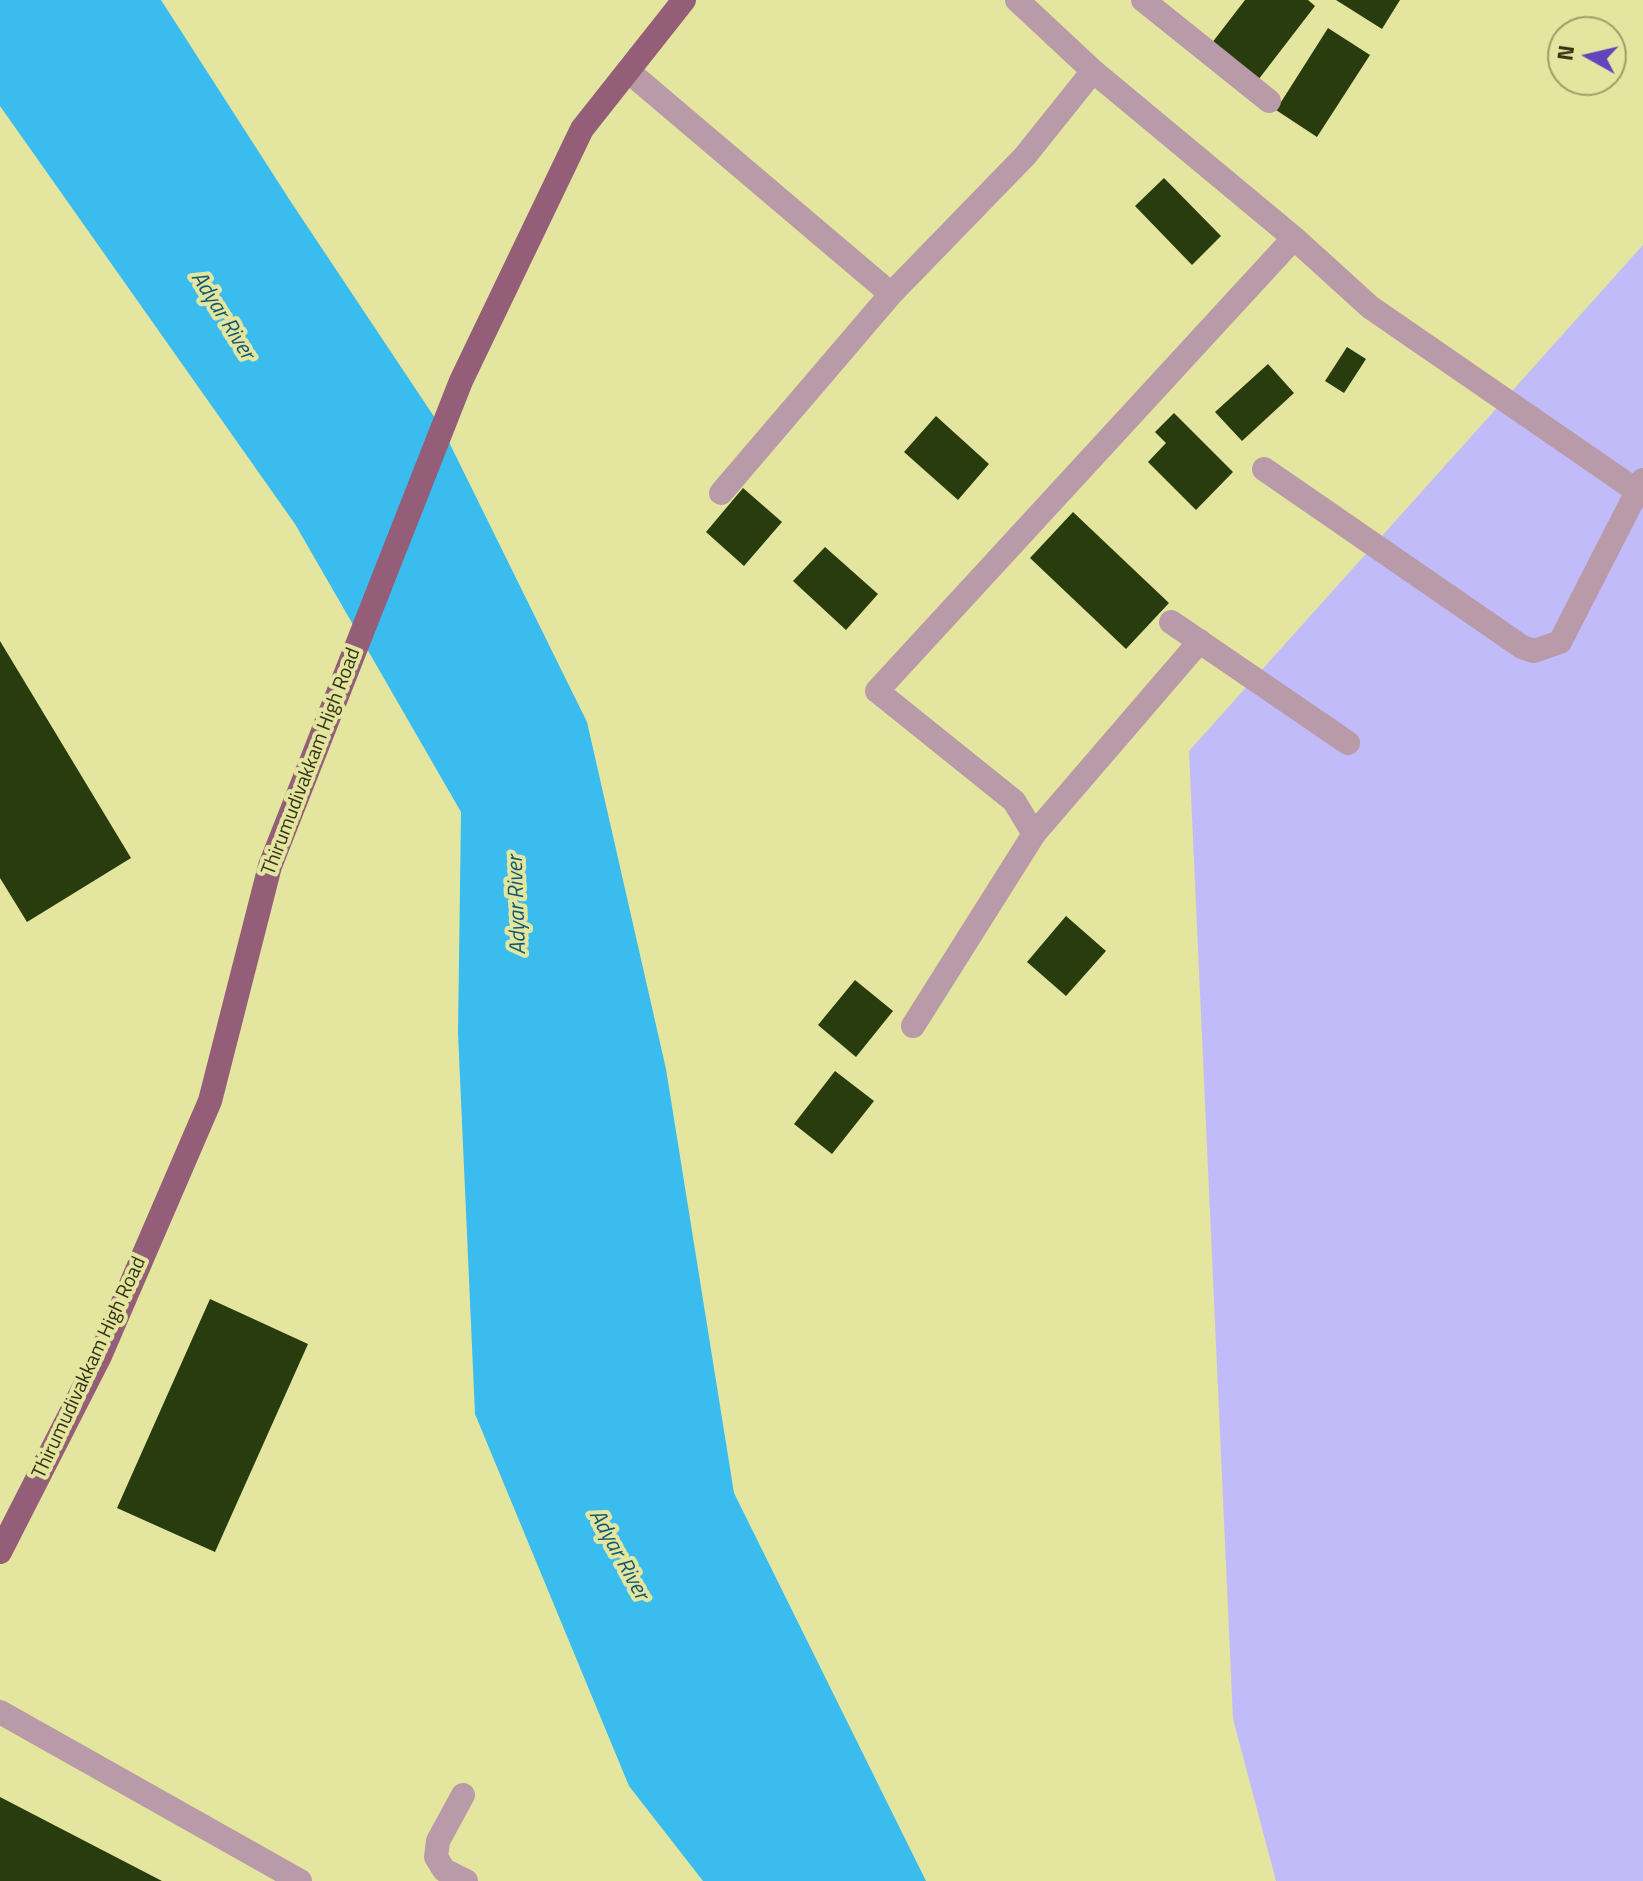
<!DOCTYPE html>
<style>
body{margin:0}
#map{position:relative;width:1643px;height:1881px;overflow:hidden;background:#e4e69f;font-family:"Titillium Web",sans-serif}
canvas{display:block}
.north{position:absolute;left:1547px;top:16px;width:80px;height:80px;box-sizing:border-box;background:#e4e69f;border:2px solid #9d9f69;border-radius:50%;rotate:278deg;font-size:22px;font-weight:700;line-height:32px;text-align:center;color:#333417}
.north::after{content:'';display:block;margin:auto;width:28px;height:36px;background:#6244bd;clip-path:polygon(50% 0,100% 100%,50% 72%,0 100%)}
</style>
<div id="map">
<canvas width="1643" height="1881"></canvas>
<div class="north">N</div>
</div>
<script>
const g = document.querySelector('canvas').getContext('2d');
g.lineJoin = 'round';
function fill(path, color) {
  g.fillStyle = color;
  g.fill(path, 'evenodd');
}
function poly(rows) {
  const path = new Path2D();
  for (const r of rows) {
    path.moveTo(r[0], r[1]);
    for (let i = 2; i < r.length; i += 2) path.lineTo(r[i], r[i + 1]);
  }
  return path;
}
function strokePath(path, color, width, dash) {
  g.strokeStyle = color;
  g.lineWidth = width;
  g.lineCap = dash ? 'butt' : 'round';
  g.setLineDash(dash || []);
  g.stroke(path);
}
function write(font, color, halo, rows, align = 'center') {
  g.font = font + ' "Titillium Web",sans-serif';
  g.lineWidth = 8;
  g.setLineDash([]);
  g.textBaseline = 'middle';
  g.strokeStyle = halo;
  g.fillStyle = color;
  for (const [text, x, y, turn = 0] of rows) {
    g.save();
    g.translate(x, y);
    g.rotate((+turn || 0) * Math.PI / 180);
    g.textAlign = isNaN(turn) ? turn : align;
    if (halo) g.strokeText(text, 0, 0);
    g.fillText(text, 0, 0);
    g.restore();
  }
}
const green = poly([
 [1643,245,1643,1881,1276,1881,1233,1719,1189,751]
]);
const water = poly([
 [0,0,161,0,291,202,443,430,587,722,666,1069,734,1493,926,1881,703,1881,629,1786,475,1414,458,1033,461,812,295,524,0,106]
]);
const building = poly([
 [1245,0,1308,0,1315,6,1255,84,1208,48],
 [1336,0,1400,0,1382,29],
 [1328,28,1370,55,1317,137,1276,110],
 [1164,178,1221,236,1192,265,1135,206],
 [1347,347,1366,359,1344,393,1325,381],
 [1268,364,1294,393,1242,441,1215,412],
 [1174,413,1233,472,1196,510,1148,462,1166,443,1155,432],
 [936,416,989,464,958,500,904,452],
 [743,488,782,522,744,566,706,532],
 [1073,512,1169,603,1126,649,1030,558],
 [825,547,878,594,846,630,793,581],
 [0,641,131,858,27,922,0,878],
 [1066,916,1106,951,1066,996,1027,962],
 [855,980,893,1011,856,1057,818,1025],
 [835,1071,874,1101,832,1154,794,1124],
 [210,1299,308,1344,215,1552,117,1508],
 [0,1797,162,1881,0,1881]
]);
const minor = poly([
 [1017,0,1093,71,1294,238,1370,307,1643,495],
 [1143,0,1269,101],
 [628,71,891,294],
 [1264,469,1522,647,1534,651,1560,642,1643,480],
 [721,493,891,294,1025,156,1093,71],
 [1171,622,1348,743],
 [1034,834,1200,641],
 [913,1026,1034,834,1014,801,877,691,1294,238],
 [0,1712,300,1881],
 [463,1795,438,1841,436,1857,444,1870,466,1881]
]);
const major = poly([
 [0,1552,100,1356,210,1101,270,866,461,381,582,129,684,0]
]);
const streetNames = [
 ["Thirumudivakkam High Road",312,762,-69],
 ["Thirumudivakkam High Road",90,1368,-65]
];
const waterNames = [
 ["Adyar River",222,316,58],
 ["Adyar River",518,905,-92],
 ["Adyar River",618,1555,61]
];
fill(green, '#c2bbf9');
fill(water, '#3abcef');
fill(building, '#283c0e');
strokePath(minor, '#b99aa8', 24);
strokePath(major, '#945e78', 24);
write('20px', '#333417', '#e4e69f', streetNames);
write('italic 22px', '#135872', '#e4e69f', waterNames);
</script>
